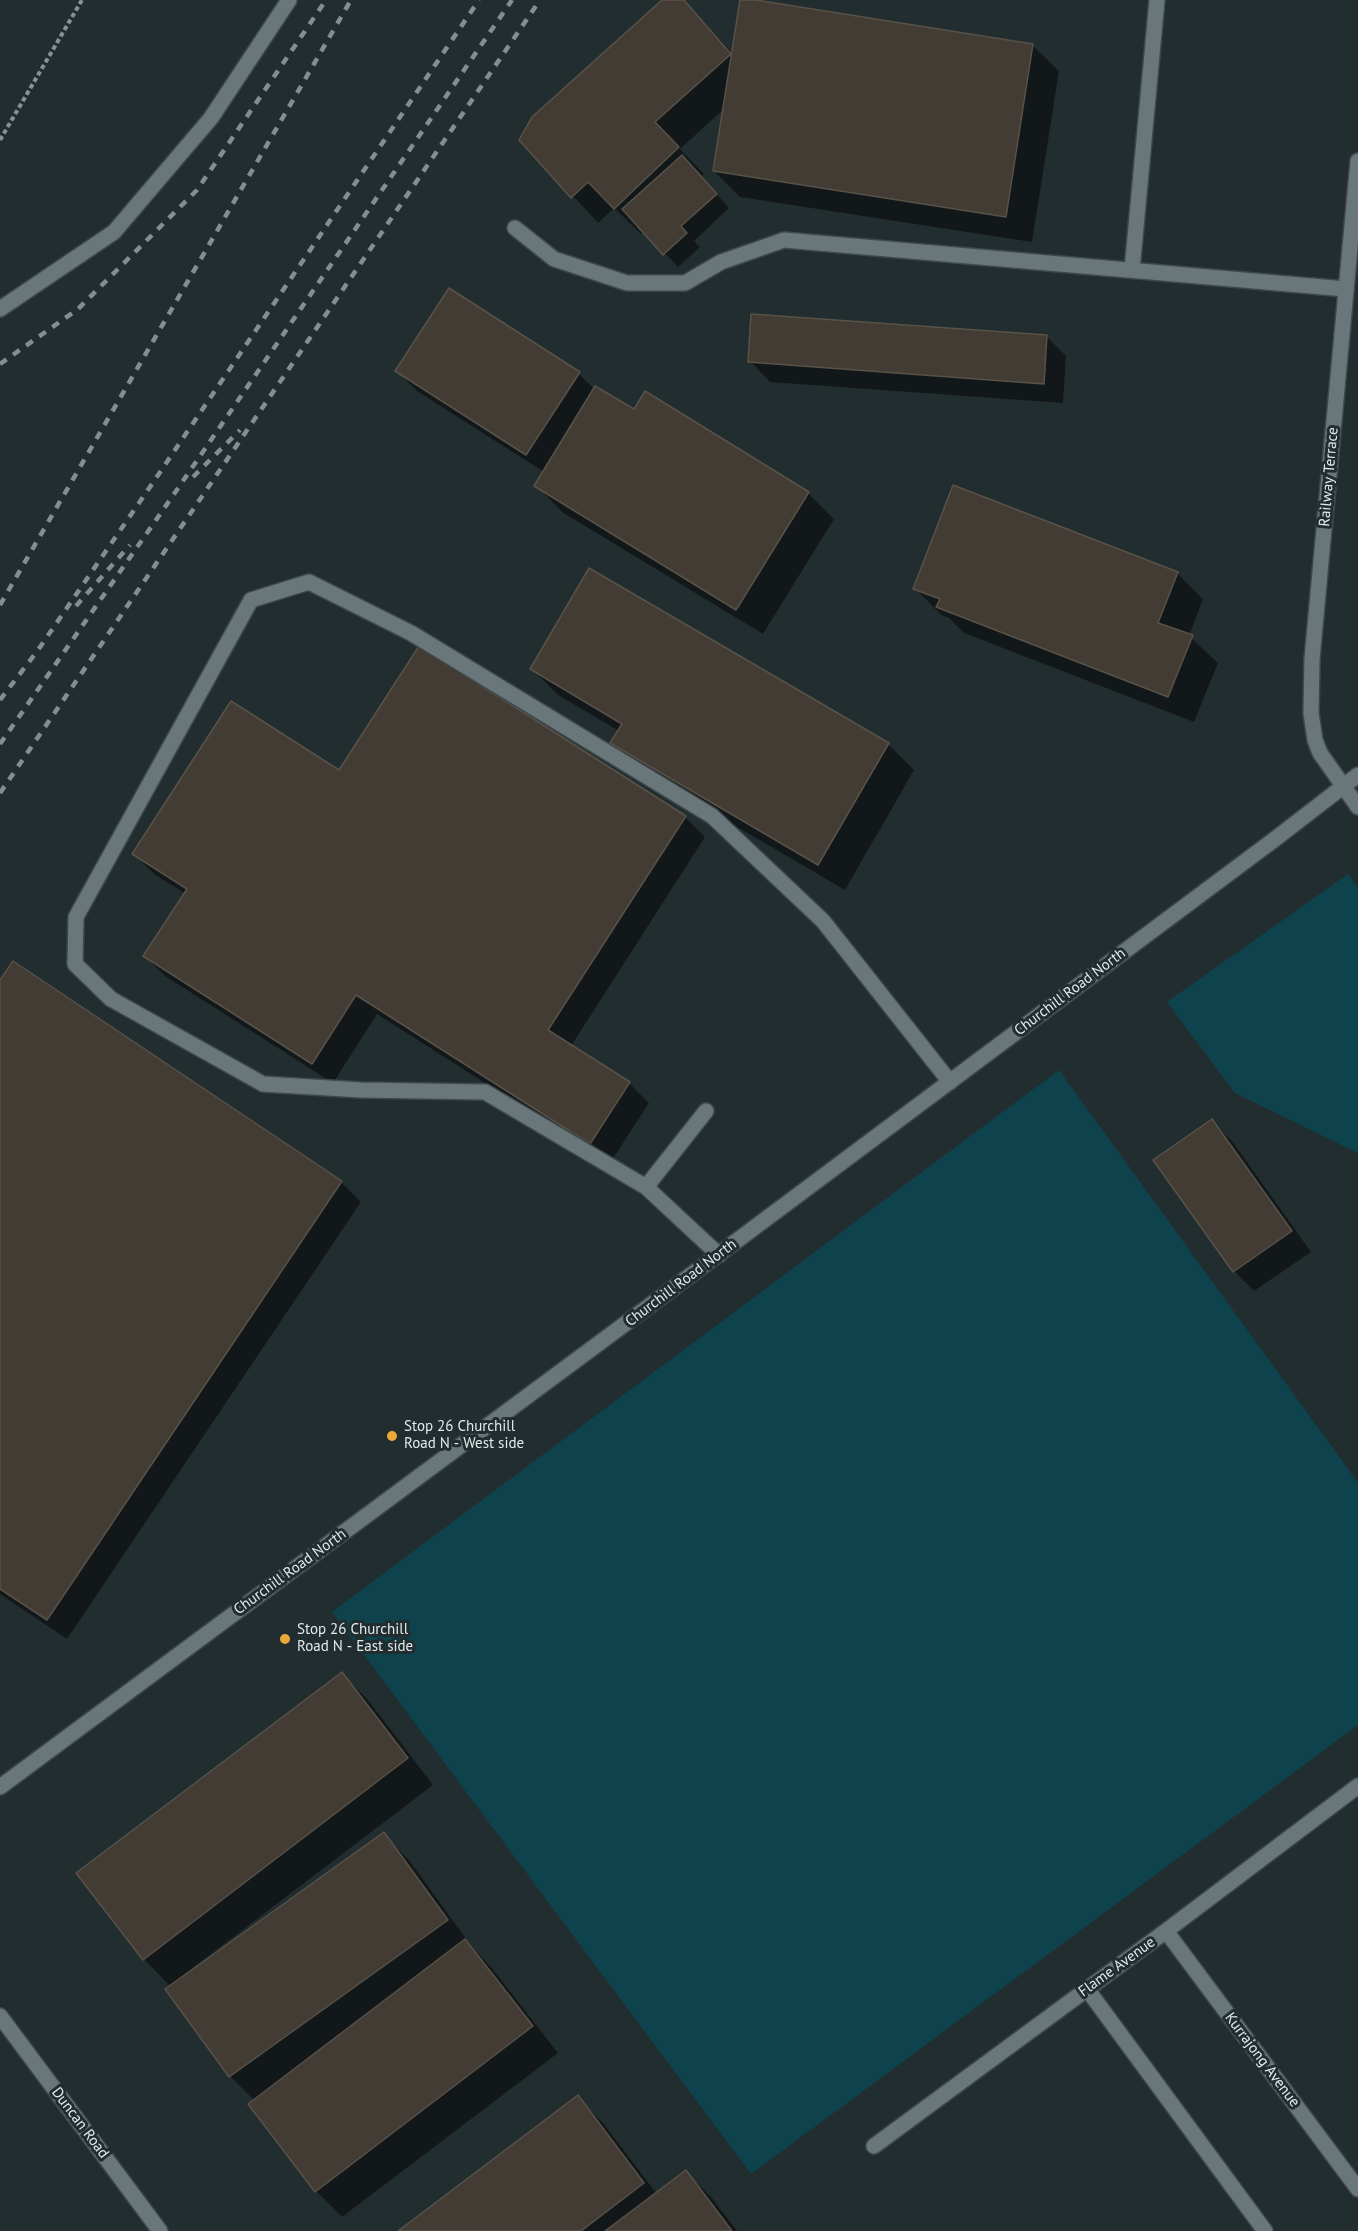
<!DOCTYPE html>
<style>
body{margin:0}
canvas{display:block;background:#222d30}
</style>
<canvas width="1358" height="2231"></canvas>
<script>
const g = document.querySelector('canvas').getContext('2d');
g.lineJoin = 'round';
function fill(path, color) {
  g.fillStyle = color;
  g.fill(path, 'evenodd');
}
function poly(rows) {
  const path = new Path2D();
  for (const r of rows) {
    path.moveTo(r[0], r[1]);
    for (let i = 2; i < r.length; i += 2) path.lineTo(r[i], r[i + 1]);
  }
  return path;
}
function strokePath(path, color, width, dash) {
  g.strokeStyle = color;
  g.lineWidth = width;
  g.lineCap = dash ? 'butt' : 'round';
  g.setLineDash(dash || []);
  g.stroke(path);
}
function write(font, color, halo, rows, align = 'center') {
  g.font = font + ' "PT Sans",sans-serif';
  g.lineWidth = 6;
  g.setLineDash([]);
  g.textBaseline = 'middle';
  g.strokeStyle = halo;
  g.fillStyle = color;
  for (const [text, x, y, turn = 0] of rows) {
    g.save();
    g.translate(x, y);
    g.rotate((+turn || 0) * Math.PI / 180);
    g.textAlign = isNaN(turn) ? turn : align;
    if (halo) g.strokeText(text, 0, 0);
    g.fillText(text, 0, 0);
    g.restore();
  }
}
const green = poly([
 [1348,874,1358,888,1358,1153,1235,1093,1167,1002],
 [1059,1070,1358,1483,1358,1725,751,2174,332,1612]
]);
const shadow = poly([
 [665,0,684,0,733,54,741,0,1032,45,1059,71,1032,242,740,197,714,171,724,109,680,149,704,174,701,177,729,208,694,241,700,247,678,267,644,231,641,234,614,208,598,223,521,140],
 [1046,336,1066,356,1063,403,770,382,750,361],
 [397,371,579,374,595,390,634,411,808,493,834,519,763,634,562,512,536,485,544,472,417,391],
 [590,570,888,744,914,770,845,890,638,769,612,743,619,731,558,695,532,669],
 [1177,573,1203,599,1189,636,1218,663,1194,722,964,633,949,618,941,615,915,588],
 [340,772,685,817,705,837,571,1046,629,1083,649,1103,610,1163,377,1014,333,1083,165,976,145,956,186,894,154,874,134,854],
 [13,963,341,1182,361,1202,67,1639,0,1594,0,983],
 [1212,1121,1232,1141,1311,1252,1254,1291,1234,1271,1155,1160],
 [342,1674,368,1700,433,1785,190,1970,191,1972,383,1834,409,1860,472,1947,491,1967,558,2053,342,2217,316,2191,255,2101,230,2076,167,1990,171,1987,144,1959],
 [577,2097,603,2123,657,2194,686,2172,712,2198,737,2231,400,2231]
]);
const building = poly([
 [662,0,684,0,731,54,655,122,679,147,614,209,588,182,571,198,519,140,532,117,662,0],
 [740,0,756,0,1033,44,1006,217,713,171,740,0],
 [682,155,717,194,681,226,687,233,663,255,622,209,682,155],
 [449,288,580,372,526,455,395,371,449,288],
 [751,314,1047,335,1044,384,748,362,751,314],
 [595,386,634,409,645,391,809,492,736,610,534,486,595,386],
 [953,485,1178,572,1158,623,1193,635,1168,697,936,607,940,599,913,589,953,485],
 [589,568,889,743,818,865,610,743,622,724,530,669,589,568],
 [419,646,686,816,548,1030,630,1082,590,1144,356,995,312,1064,143,956,187,889,132,854,231,701,339,770,419,646],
 [13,961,342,1181,47,1620,0,1589,0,980,13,961],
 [1212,1119,1292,1231,1233,1272,1153,1160,1212,1119],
 [342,1672,408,1758,143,1960,76,1873,342,1672],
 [384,1832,448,1920,229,2077,165,1989,384,1832],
 [465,1939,533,2026,315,2192,248,2104,465,1939],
 [578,2095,644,2183,581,2231,398,2231,578,2095],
 [686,2170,732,2231,605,2231,686,2170]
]);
const path = poly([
 [0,140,82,0]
]);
const lane = poly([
 [515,228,554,259,627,283,685,283,721,262,784,240,1346,289],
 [1132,270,1157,0],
 [0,309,114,232,211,118,289,0],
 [646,1187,706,1111],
 [719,1255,646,1187,485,1092,361,1090,263,1084,111,999,75,964,76,917,251,600,309,582,411,633,712,816,823,921,950,1082]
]);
const street = poly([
 [1358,161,1312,659,1311,713,1315,740,1320,753,1358,807],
 [1166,1931,1358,2189],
 [1087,1989,1265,2231],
 [0,2016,160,2231],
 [874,2146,1166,1931,1358,1786]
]);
const secondary = poly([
 [0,1787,660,1298,1275,839,1358,775]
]);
const rail = poly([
 [0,364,78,309,197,190,326,0],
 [193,477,240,430],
 [0,605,351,0],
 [76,606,130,545],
 [0,700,38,650,152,484,479,0],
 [0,744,172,497,512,0],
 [0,793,540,0]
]);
const markers = [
 [392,1436,6,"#eba939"],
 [285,1639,6,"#eba939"]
];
const streetNames = [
 ["Railway Terrace",1329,477,-85],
 ["Churchill Road North",1070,992,-37],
 ["Churchill Road North",681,1283,-37],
 ["Churchill Road North",290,1572,-36],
 ["Flame Avenue",1117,1967,-36],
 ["Kurrajong Avenue",1262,2060,53],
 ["Duncan Road",80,2123,53]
];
const poiNames = [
 ["Stop 26 Churchill",404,1427],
 ["Road N - West side",404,1444],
 ["Stop 26 Churchill",297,1630],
 ["Road N - East side",297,1647]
];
fill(green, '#0e434d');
fill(shadow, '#0007');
fill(building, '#423c34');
strokePath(building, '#585249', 1.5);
strokePath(lane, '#3e484b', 18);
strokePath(street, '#3e484b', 18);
strokePath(secondary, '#3e484b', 18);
strokePath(path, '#889294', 4, [4.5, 3]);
strokePath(lane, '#6a777a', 15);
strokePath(street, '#6a777a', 15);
strokePath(secondary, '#6a777a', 15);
strokePath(rail, '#848d90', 4.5, [8, 8]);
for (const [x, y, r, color] of markers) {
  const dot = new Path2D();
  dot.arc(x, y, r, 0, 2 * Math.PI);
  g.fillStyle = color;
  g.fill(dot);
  strokePath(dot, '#222d30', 2);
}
write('15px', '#e2eaec', '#222d30', streetNames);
write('15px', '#e2eaec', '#222d30', poiNames, 'left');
</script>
